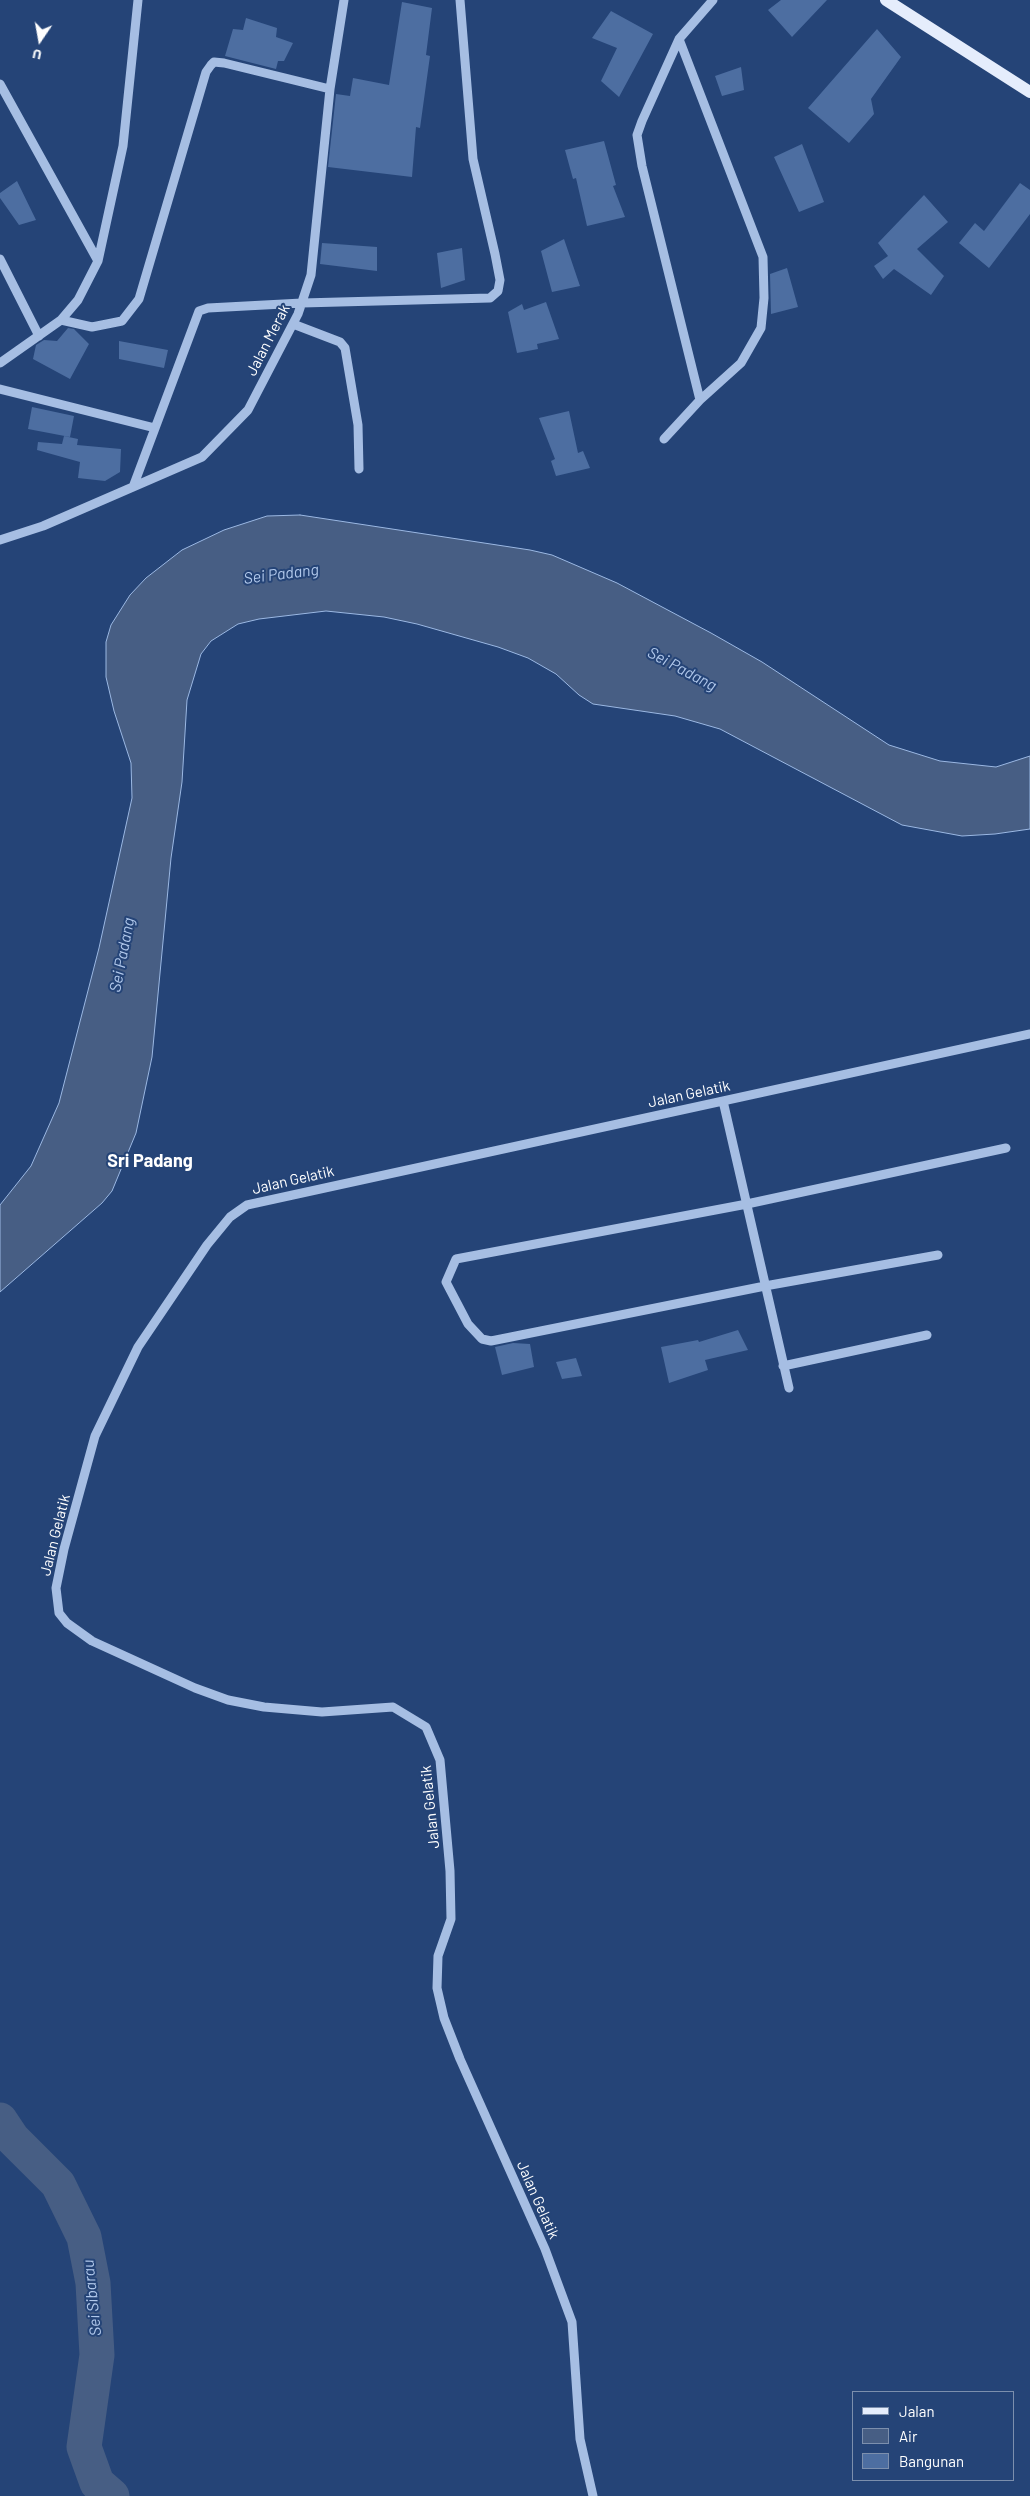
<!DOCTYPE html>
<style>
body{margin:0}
#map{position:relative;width:1030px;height:2496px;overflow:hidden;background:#254477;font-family:Barlow,sans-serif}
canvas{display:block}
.legend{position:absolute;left:852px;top:2391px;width:162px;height:90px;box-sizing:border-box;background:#254477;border:1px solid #7c8fad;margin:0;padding:6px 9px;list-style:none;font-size:15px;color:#fff}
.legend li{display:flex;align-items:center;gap:10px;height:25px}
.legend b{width:25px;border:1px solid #7c8fad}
.north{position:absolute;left:15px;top:15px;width:50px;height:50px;-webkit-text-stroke:4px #254477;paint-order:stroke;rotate:192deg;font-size:14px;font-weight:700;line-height:20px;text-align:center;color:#fff}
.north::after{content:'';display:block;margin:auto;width:18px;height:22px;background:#fff;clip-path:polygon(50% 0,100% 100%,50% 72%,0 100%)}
</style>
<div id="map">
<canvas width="1030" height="2496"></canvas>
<ul class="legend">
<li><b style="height:6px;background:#e5edfc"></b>Jalan</li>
<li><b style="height:14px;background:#475e84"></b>Air</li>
<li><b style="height:14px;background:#4d6ea1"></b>Bangunan</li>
</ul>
<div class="north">U</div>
</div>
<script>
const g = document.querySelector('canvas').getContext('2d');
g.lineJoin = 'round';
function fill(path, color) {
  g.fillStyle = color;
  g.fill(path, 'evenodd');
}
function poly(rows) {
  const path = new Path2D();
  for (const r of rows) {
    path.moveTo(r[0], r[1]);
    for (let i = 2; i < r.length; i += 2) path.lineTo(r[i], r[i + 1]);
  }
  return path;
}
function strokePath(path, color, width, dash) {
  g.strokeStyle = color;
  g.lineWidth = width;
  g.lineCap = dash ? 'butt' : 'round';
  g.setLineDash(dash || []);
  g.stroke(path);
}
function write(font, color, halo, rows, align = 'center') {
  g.font = font + ' Barlow,sans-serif';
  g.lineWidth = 4;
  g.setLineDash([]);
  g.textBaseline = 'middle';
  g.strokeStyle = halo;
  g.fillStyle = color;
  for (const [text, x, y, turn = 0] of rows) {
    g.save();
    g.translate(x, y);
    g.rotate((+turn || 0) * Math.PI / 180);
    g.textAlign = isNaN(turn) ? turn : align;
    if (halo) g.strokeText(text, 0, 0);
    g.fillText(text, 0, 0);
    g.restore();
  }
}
const water = poly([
 [300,515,530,550,552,555,617,583,711,633,762,662,889,745,940,761,996,767,1030,756,1030,829,995,834,962,836,902,825,720,729,675,716,593,704,579,695,556,674,528,658,498,647,417,624,384,617,326,611,259,619,238,624,211,641,201,654,187,700,182,782,171,858,152,1057,136,1133,112,1191,102,1203,0,1292,0,1205,31,1166,59,1103,99,948,132,798,131,763,114,711,106,677,106,642,111,625,130,595,146,578,182,550,224,530,267,516,300,515]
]);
const river = poly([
 [0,2120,12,2138,58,2184,84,2237,93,2283,97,2355,84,2447,97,2483,112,2496]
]);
const building = poly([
 [781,0,827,0,792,37,768,10],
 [402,2,432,8,426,55,430,56,420,128,416,127,412,177,328,167,336,94,350,96,353,78,389,85],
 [611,11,653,34,619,97,601,81,617,48,592,38],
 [246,18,277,28,276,37,293,43,284,61,278,61,276,69,225,56,233,29,243,30],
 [877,29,901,57,871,99,874,114,849,143,808,108],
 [741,67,744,90,722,96,715,76],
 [604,141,616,185,613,186,625,217,587,226,576,178,573,179,565,150],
 [802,144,824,202,799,212,774,157],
 [17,181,36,220,19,225,0,198,0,193],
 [1020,183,1030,190,1030,214,989,268,959,243,975,223,984,231],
 [924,195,948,222,917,249,944,276,931,295,894,269,883,279,874,266,888,256,878,243],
 [564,239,580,286,552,292,541,251],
 [322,243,377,247,377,271,320,264],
 [462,248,465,280,441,288,437,253],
 [787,268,798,307,771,314,770,274],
 [546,302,559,339,537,344,538,349,517,353,508,312,522,304,524,310],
 [68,328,74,329,89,344,70,379,33,359,36,345,44,340,57,341],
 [119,341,168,350,164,368,119,359],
 [32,407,74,416,70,437,28,429],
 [569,411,578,453,583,451,590,468,556,476,551,461,555,459,539,418],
 [64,436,78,439,77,445,121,449,120,472,105,481,78,478,80,462,37,450,38,442,62,444],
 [738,1330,748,1350,705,1360,708,1370,669,1383,661,1347,698,1340,699,1342],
 [513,1343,530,1344,534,1367,502,1375,495,1347],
 [576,1358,582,1376,562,1379,556,1362]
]);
const minor = poly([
 [0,84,98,261],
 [0,259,39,336],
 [61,320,92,327,122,321,139,299,206,72,211,65,214,62,224,63,330,89],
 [293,324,340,342,345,348,358,425,359,469],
 [0,363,61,320,78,300,98,261,123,146,138,0],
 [0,389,155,428],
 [700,400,642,166,637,135,642,121,679,39,713,0],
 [664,439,700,400,741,363,761,328,764,298,763,257,679,39],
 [133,487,199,311,208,308,302,303,490,298,498,291,500,280,495,254,473,159,460,0],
 [0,540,43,526,202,457,248,410,298,314,311,275,330,89,344,0],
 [723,1101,789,1388],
 [938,1255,765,1286,491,1341,482,1339,468,1324,446,1282,456,1259,747,1204,1006,1148],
 [783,1366,927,1335],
 [593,2496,580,2439,572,2322,545,2249,460,2059,444,2018,437,1988,438,1956,451,1919,450,1871,440,1760,426,1727,393,1707,322,1712,264,1707,228,1700,195,1688,92,1641,67,1623,59,1613,56,1588,64,1549,95,1436,138,1347,207,1245,230,1217,247,1205,1030,1034]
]);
const major = poly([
 [886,0,1030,92]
]);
const streetNames = [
 ["Jalan Merak",268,340,-63],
 ["Jalan Gelatik",689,1094,-12],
 ["Jalan Gelatik",293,1180,-13],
 ["Jalan Gelatik",55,1535,-76],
 ["Jalan Gelatik",430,1807,-96],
 ["Jalan Gelatik",538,2200,66]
];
const waterNames = [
 ["Sei Padang",281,574,-7],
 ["Sei Padang",682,669,28],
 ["Sei Padang",122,955,-79],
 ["Sei Sibarau",92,2298,-96]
];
const quarterNames = [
 ["Sri Padang",150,1161]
];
fill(water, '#475e84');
strokePath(water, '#9bb8e3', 1);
strokePath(river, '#475e84', 35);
fill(building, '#4d6ea1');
strokePath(minor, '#a6bee3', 9);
strokePath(major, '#e5edfc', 12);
write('15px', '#fff', '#254477', streetNames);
write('italic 16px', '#b1c8eb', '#254477', waterNames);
write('bold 18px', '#fff', '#254477', quarterNames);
</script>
